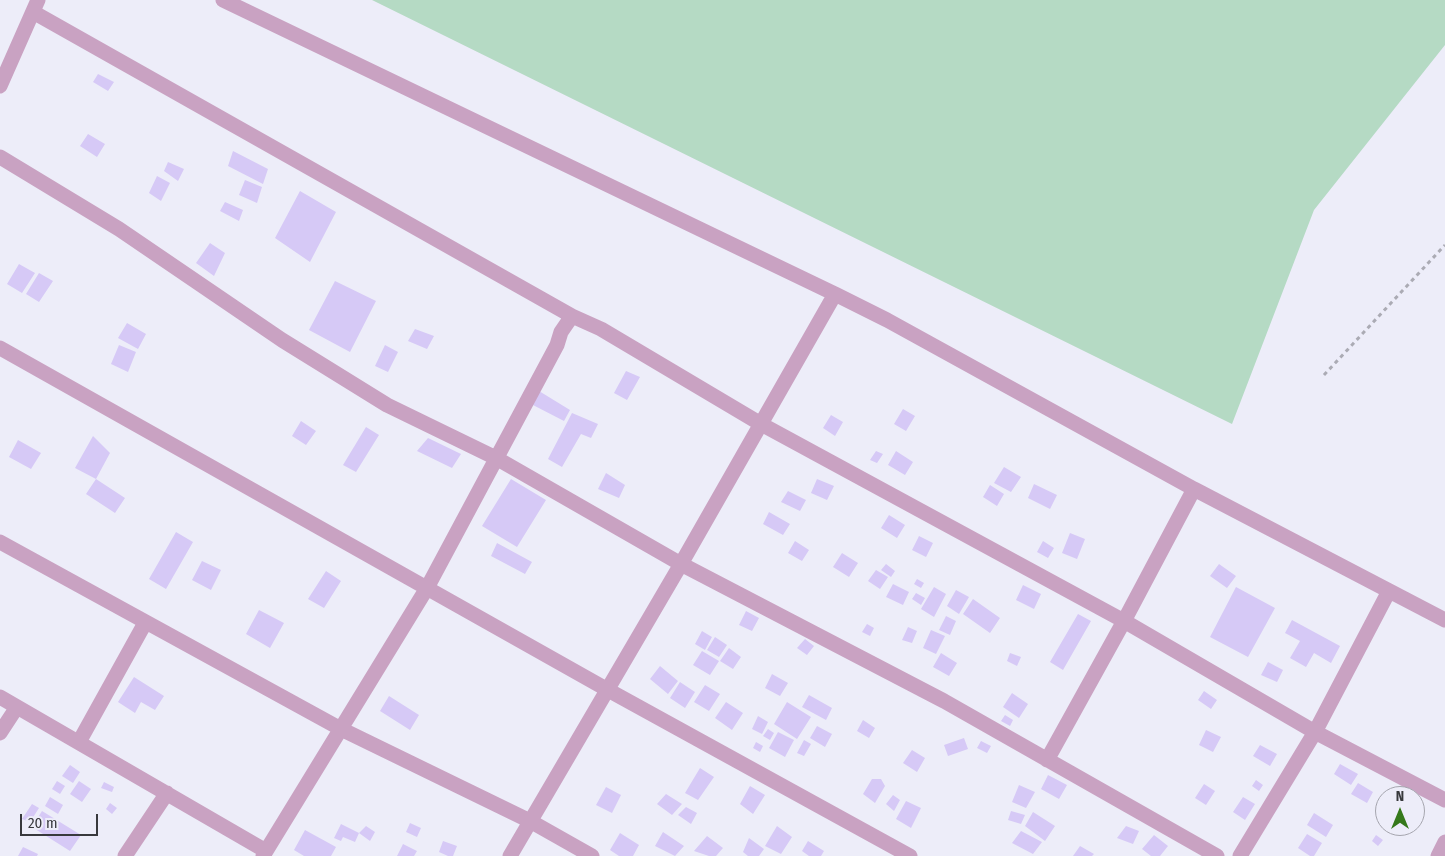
<!DOCTYPE html>
<style>
body{margin:0}
#map{position:relative;width:1445px;height:856px;overflow:hidden;background:#ededf9;font-family:"Fira Sans Condensed",sans-serif}
canvas{display:block}
.north{position:absolute;left:1375px;top:786px;width:50px;height:50px;box-sizing:border-box;background:#ededf9;border:1px solid #a5a5ae;border-radius:50%;rotate:0deg;font-size:14px;font-weight:700;line-height:20px;text-align:center;color:#38393d}
.north::after{content:'';display:block;margin:auto;width:18px;height:22px;background:#35791b;clip-path:polygon(50% 0,100% 100%,50% 72%,0 100%)}
.scale{position:absolute;left:20px;top:814px;width:78px;height:22px;box-sizing:border-box;border:2px solid #38393d;border-top:0;padding-left:6px;font-size:15px;line-height:18px;white-space:nowrap;color:#38393d;-webkit-text-stroke:4px #ededf9;paint-order:stroke}
</style>
<div id="map">
<canvas width="1445" height="856"></canvas>
<div class="north">N</div>
<div class="scale">20 m</div>
</div>
<script>
const g = document.querySelector('canvas').getContext('2d');
g.lineJoin = 'round';
function fill(path, color) {
  g.fillStyle = color;
  g.fill(path, 'evenodd');
}
function poly(rows) {
  const path = new Path2D();
  for (const r of rows) {
    path.moveTo(r[0], r[1]);
    for (let i = 2; i < r.length; i += 2) path.lineTo(r[i], r[i + 1]);
  }
  return path;
}
function strokePath(path, color, width, dash) {
  g.strokeStyle = color;
  g.lineWidth = width;
  g.lineCap = dash ? 'butt' : 'round';
  g.setLineDash(dash || []);
  g.stroke(path);
}
const green = poly([
 [372,0,1445,0,1445,45,1314,210,1232,424]
]);
const building = poly([
 [98,74,114,82,108,91,93,82],
 [88,134,105,144,97,157,80,146],
 [233,151,268,169,263,184,228,166],
 [168,162,184,169,178,181,164,171],
 [157,176,170,183,161,201,149,193],
 [245,180,262,187,257,203,239,195],
 [300,191,336,212,310,262,275,238],
 [225,202,243,210,239,221,220,211],
 [210,243,225,253,214,276,196,263],
 [19,264,35,273,22,293,7,284],
 [39,273,53,281,39,302,26,294],
 [335,281,376,301,350,352,309,330],
 [127,323,146,334,138,349,118,338],
 [415,329,434,336,427,349,408,341],
 [119,345,136,352,128,372,111,364],
 [385,345,398,352,388,372,375,366],
 [626,371,640,377,627,400,614,393],
 [539,391,570,410,564,421,531,404],
 [903,409,915,416,906,431,894,424],
 [572,413,598,424,591,438,581,434,562,467,548,459],
 [831,415,843,422,835,436,823,428],
 [301,421,316,431,306,445,292,436],
 [366,427,379,435,356,472,343,465],
 [93,436,110,453,96,479,75,468],
 [428,438,461,454,452,468,417,451],
 [18,440,41,453,31,469,9,457],
 [876,451,883,454,877,463,870,460],
 [896,451,913,462,905,475,888,465],
 [1004,467,1021,477,1011,492,994,483],
 [606,473,625,485,619,498,598,489],
 [96,479,125,498,115,513,86,494],
 [511,479,546,500,517,547,482,526],
 [817,479,834,486,827,500,811,493],
 [1034,484,1057,495,1050,509,1028,498],
 [990,485,1004,494,997,506,983,497],
 [788,491,806,500,800,511,781,502],
 [769,512,790,524,783,535,763,524],
 [889,515,905,525,897,538,881,528],
 [176,532,193,542,166,589,149,579],
 [1070,533,1085,539,1077,559,1062,553],
 [919,536,933,543,926,557,912,550],
 [795,541,809,550,802,561,788,553],
 [1043,541,1054,548,1048,558,1037,552],
 [497,543,532,562,525,574,491,556],
 [842,553,858,563,849,577,833,567],
 [202,561,221,570,211,590,192,580],
 [886,564,895,571,891,577,881,570],
 [1219,564,1236,576,1227,588,1210,576],
 [876,570,888,577,880,589,868,581],
 [326,571,341,581,324,608,308,599],
 [917,579,924,583,921,588,914,584],
 [893,584,909,592,903,605,886,597],
 [1023,585,1041,594,1034,609,1016,600],
 [934,587,946,594,934,617,921,609],
 [1236,587,1275,608,1248,657,1210,637],
 [956,590,969,597,959,614,947,606],
 [916,593,925,598,921,605,912,599],
 [973,599,1000,618,990,633,963,614],
 [259,610,284,623,270,648,246,634],
 [746,611,759,618,752,631,739,625],
 [1078,614,1091,621,1063,670,1050,662],
 [946,616,956,621,950,635,939,630],
 [1292,620,1340,646,1331,663,1314,653,1306,667,1290,658,1300,641,1285,633],
 [867,624,874,628,870,636,862,632],
 [908,627,917,631,912,643,902,640],
 [931,630,945,636,936,654,923,648],
 [702,631,712,637,705,650,695,644],
 [715,637,727,645,719,657,707,650],
 [805,639,814,646,807,655,797,648],
 [729,648,741,657,733,669,720,661],
 [702,651,719,661,710,675,693,665],
 [941,653,957,663,949,676,933,667],
 [1010,653,1021,657,1017,666,1007,661],
 [1268,662,1283,670,1277,682,1261,675],
 [660,666,678,681,668,694,650,679],
 [772,674,788,683,780,696,765,688],
 [134,677,164,696,155,710,141,702,135,713,118,702],
 [680,682,695,692,685,708,670,698],
 [705,685,720,694,709,711,694,702],
 [1204,691,1217,700,1211,709,1198,700],
 [1012,693,1028,704,1019,718,1003,707],
 [809,695,832,708,826,720,802,707],
 [389,696,419,715,410,730,380,711],
 [726,702,743,713,732,730,715,718],
 [787,702,811,717,797,739,774,724],
 [1005,715,1013,720,1010,726,1001,721],
 [758,716,768,722,762,734,752,729],
 [863,720,875,728,869,738,857,731],
 [817,726,832,734,825,747,810,738],
 [768,729,774,733,770,740,763,736],
 [1206,730,1221,737,1213,752,1199,745],
 [778,732,794,740,785,757,769,748],
 [964,738,968,749,948,756,944,745],
 [804,740,811,744,804,756,797,753],
 [981,741,991,746,987,753,977,748],
 [756,742,763,746,760,752,753,748],
 [1260,745,1277,754,1270,766,1253,756],
 [912,750,925,758,917,772,903,763],
 [1340,764,1358,774,1351,785,1334,774],
 [70,765,80,772,73,783,62,776],
 [700,768,714,777,698,800,685,793],
 [1048,775,1067,785,1059,799,1041,789],
 [872,779,881,779,885,786,875,803,863,794],
 [1256,780,1263,785,1259,791,1252,786],
 [57,781,65,786,60,794,52,789],
 [79,781,91,789,82,802,70,794],
 [104,782,114,787,112,792,101,788],
 [1358,783,1373,792,1367,803,1351,794],
 [1204,784,1215,791,1206,805,1195,798],
 [1019,785,1035,792,1026,808,1012,802],
 [750,786,765,795,753,814,740,804],
 [606,787,621,795,612,813,596,805],
 [666,794,682,804,672,815,657,804],
 [893,795,900,800,894,811,886,804],
 [50,797,63,805,58,814,45,806],
 [1243,797,1255,804,1245,820,1233,812],
 [906,801,921,808,911,828,896,819],
 [110,803,117,808,112,814,106,809],
 [32,804,39,808,30,822,22,819],
 [686,807,697,813,691,824,678,815],
 [42,811,81,835,70,851,32,827],
 [1011,811,1025,815,1021,824,1008,820],
 [1033,812,1055,826,1045,841,1025,826],
 [1314,813,1333,825,1326,837,1307,825],
 [410,823,421,828,417,837,406,832],
 [341,824,359,833,355,842,343,837,341,841,334,838],
 [366,826,375,832,370,841,359,833],
 [777,826,792,837,781,854,765,846],
 [1126,826,1139,831,1133,844,1117,838],
 [305,830,336,847,331,856,304,856,294,850],
 [1021,831,1042,842,1033,854,1012,843],
 [663,832,684,846,675,856,655,846],
 [620,833,639,845,633,856,619,856,610,850],
 [1307,834,1322,843,1314,856,1310,856,1298,848],
 [1154,835,1168,846,1160,856,1151,856,1142,849],
 [1376,835,1383,840,1378,846,1372,841],
 [707,836,723,848,716,856,709,856,694,851],
 [749,838,764,849,759,856,748,856,743,852],
 [443,841,457,846,453,856,448,856,439,852],
 [808,841,824,851,821,856,809,856,802,851],
 [403,844,417,851,414,856,397,856],
 [1080,846,1094,854,1092,856,1073,856],
 [23,847,38,854,37,856,18,856]
]);
const path = poly([
 [1324,375,1445,245]
]);
const minor = poly([
 [223,0,835,294],
 [33,12,572,316],
 [0,86,38,0],
 [0,157,119,229,282,340,387,405,496,458,681,564,944,701,1217,856],
 [0,348,608,690,910,856],
 [0,542,341,729,530,821,592,856],
 [0,697,266,851],
 [0,733,17,707],
 [79,742,145,623],
 [1047,760,1124,621,1194,489],
 [125,856,167,793],
 [263,856,427,588,557,345,561,332,572,316,601,329,761,424,1124,621,1315,732,1445,800],
 [510,856,681,564,835,294,887,320,1194,489,1445,620],
 [1240,856,1315,732,1389,591],
 [1438,856,1445,842]
]);
fill(green, '#b5dac4');
fill(building, '#d6c9f6');
strokePath(path, '#ababb4', 3, [4, 4]);
strokePath(minor, '#c9a2c2', 15);
</script>
